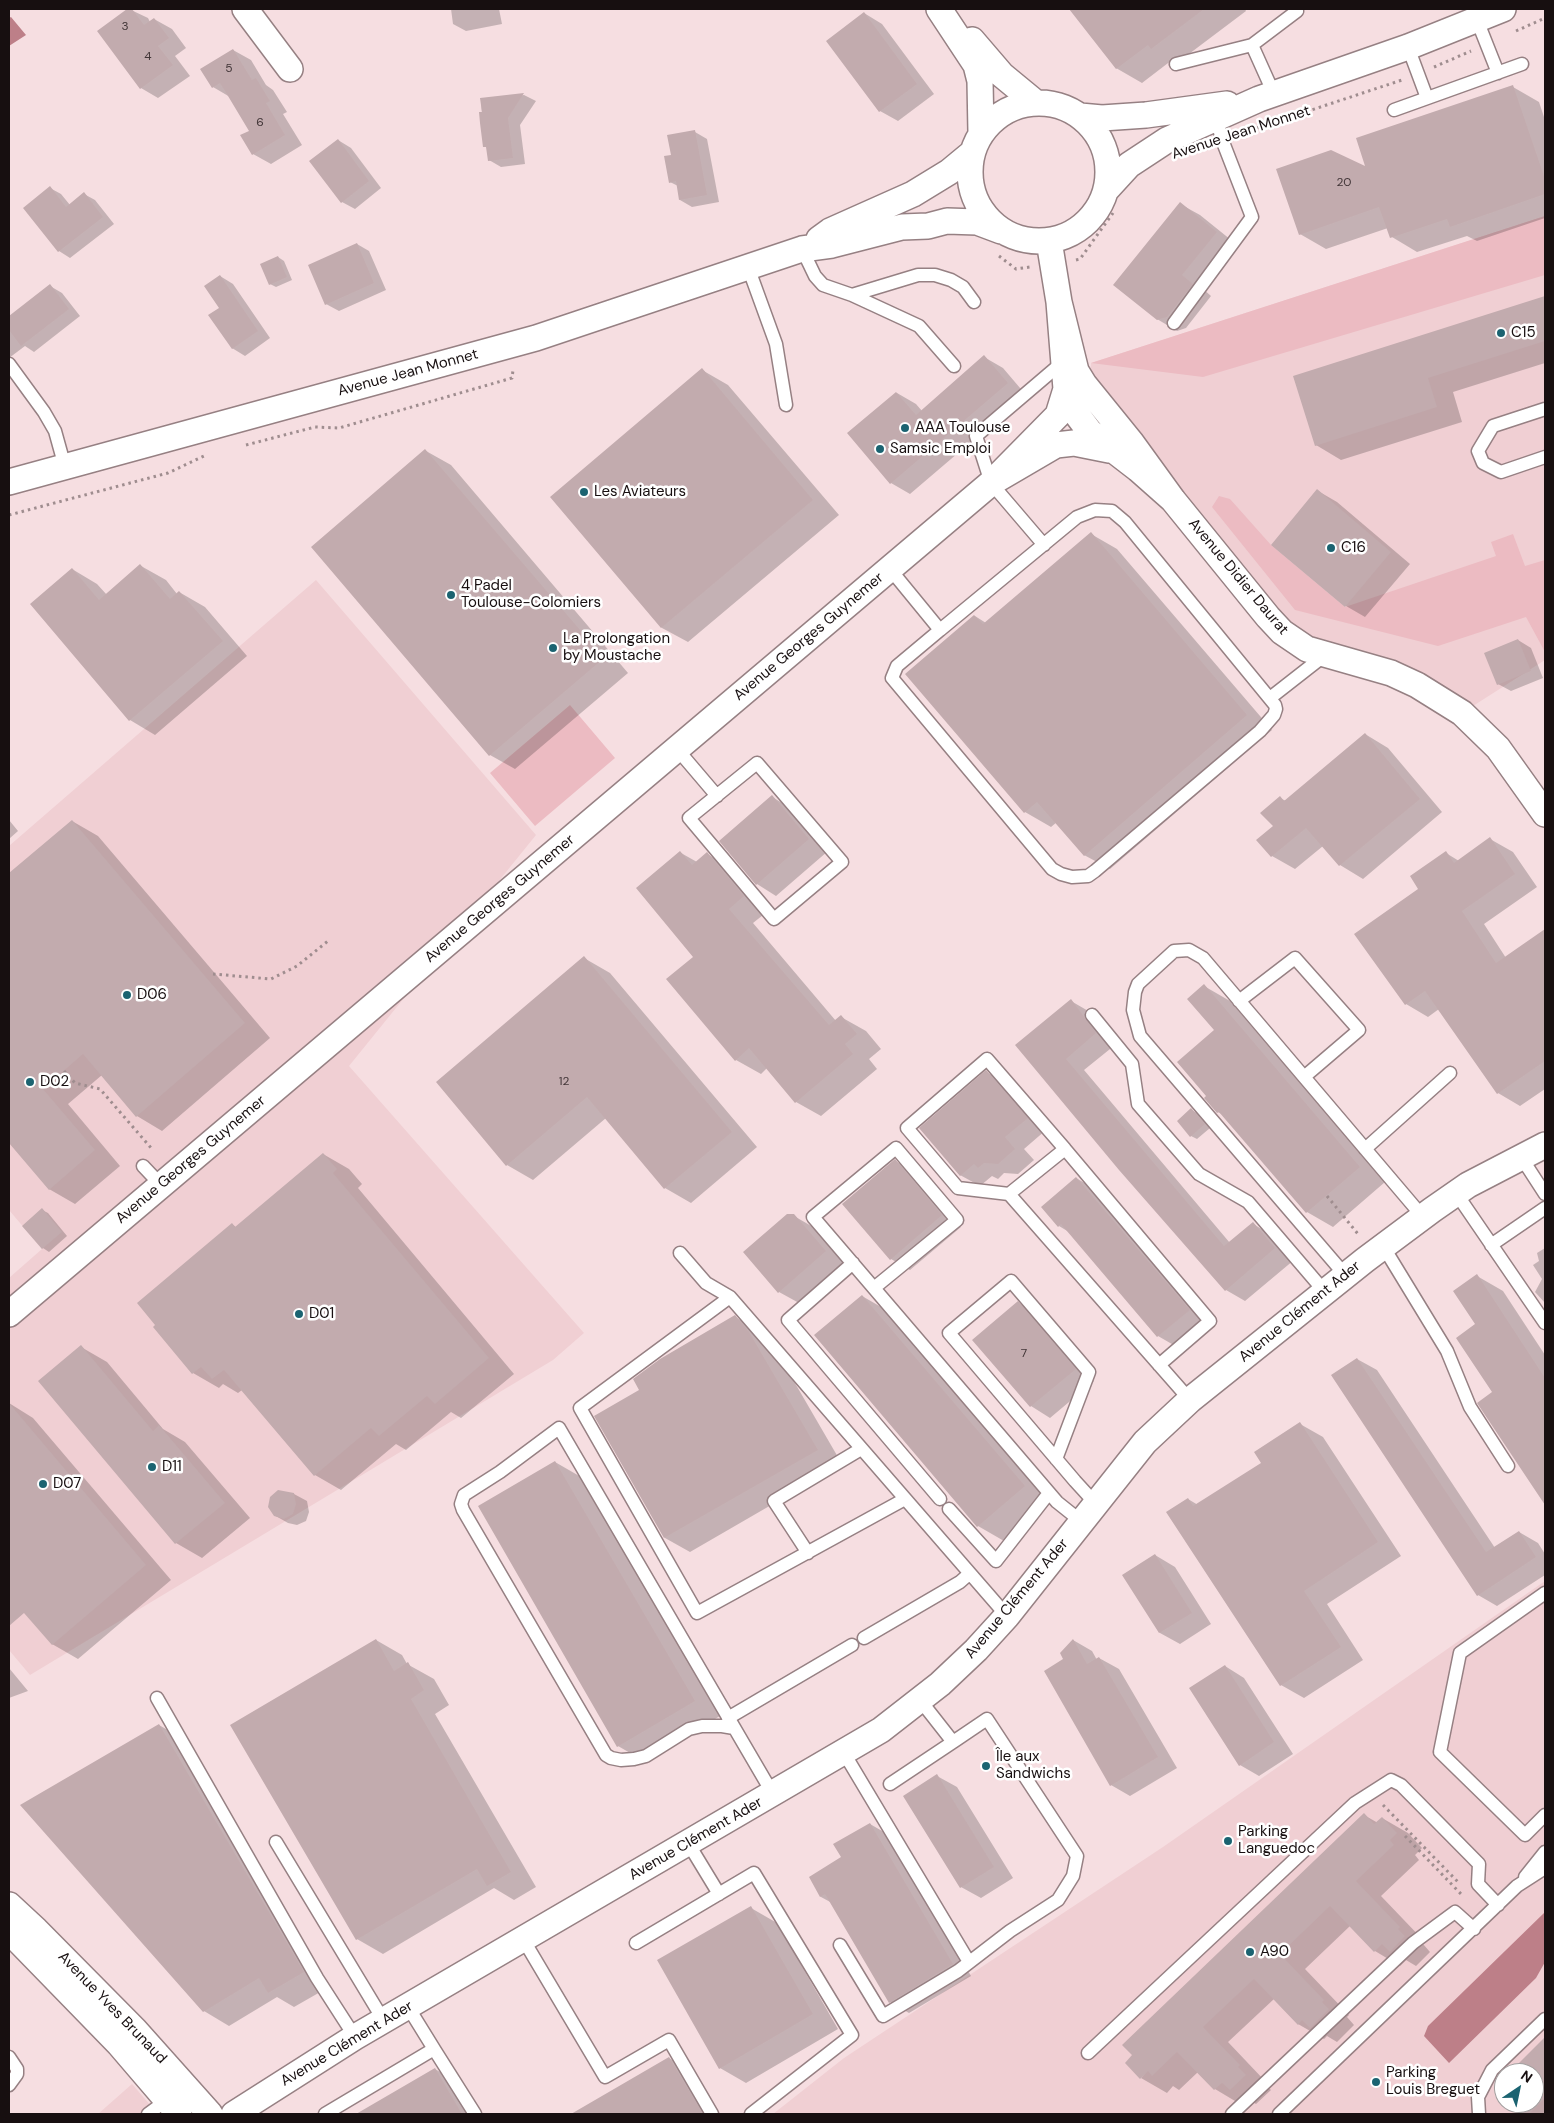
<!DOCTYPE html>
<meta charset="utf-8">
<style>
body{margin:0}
#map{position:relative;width:1554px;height:2123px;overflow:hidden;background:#f6dee1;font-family:"DM Sans",sans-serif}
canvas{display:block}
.frame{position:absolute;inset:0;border:10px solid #170f10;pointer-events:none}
.north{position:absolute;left:1494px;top:2063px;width:50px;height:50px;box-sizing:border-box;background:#fff;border:1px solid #a29f9f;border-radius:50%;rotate:34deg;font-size:14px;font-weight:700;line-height:20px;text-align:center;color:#170f10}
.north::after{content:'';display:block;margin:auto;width:18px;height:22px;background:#1b6371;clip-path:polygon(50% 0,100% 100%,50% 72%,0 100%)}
</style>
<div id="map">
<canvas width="1554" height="2123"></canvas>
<div class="frame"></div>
<div class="north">N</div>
</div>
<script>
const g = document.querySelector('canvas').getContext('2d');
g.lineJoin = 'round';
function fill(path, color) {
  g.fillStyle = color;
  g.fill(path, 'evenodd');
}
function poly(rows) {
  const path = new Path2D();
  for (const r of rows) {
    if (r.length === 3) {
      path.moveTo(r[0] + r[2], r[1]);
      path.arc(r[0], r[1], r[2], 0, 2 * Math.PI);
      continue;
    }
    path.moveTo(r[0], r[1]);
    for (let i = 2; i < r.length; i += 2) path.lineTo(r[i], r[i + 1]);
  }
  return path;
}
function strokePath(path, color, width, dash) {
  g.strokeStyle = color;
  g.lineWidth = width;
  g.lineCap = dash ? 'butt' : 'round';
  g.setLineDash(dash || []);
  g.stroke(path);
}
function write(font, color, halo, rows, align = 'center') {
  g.font = font + ' "DM Sans",sans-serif';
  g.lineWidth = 5;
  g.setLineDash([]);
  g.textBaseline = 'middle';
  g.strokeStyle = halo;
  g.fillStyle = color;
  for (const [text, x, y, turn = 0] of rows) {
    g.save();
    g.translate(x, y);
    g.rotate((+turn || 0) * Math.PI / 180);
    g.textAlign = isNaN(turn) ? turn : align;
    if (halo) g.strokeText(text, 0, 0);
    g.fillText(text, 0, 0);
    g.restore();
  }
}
const built = poly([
 [1545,216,1545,660,1462,713,1307,649,1088,401,1091,363],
 [316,580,536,835,349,1066,584,1333,553,1360,30,1675,9,1650,9,1278,42,1249,9,1210,9,846],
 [1545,1581,1545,2114,773,2114,844,2058,1163,1847],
 [1504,2073,1534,2073,1534,2103,1504,2103],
 [132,2084,158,2114,98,2114]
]);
const green = poly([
 [1545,216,1545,275,1203,377,1091,363],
 [1219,496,1230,499,1271,545,1345,607,1496,556,1491,542,1513,534,1525,566,1545,560,1545,652,1526,617,1438,646,1295,610,1212,507],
 [570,705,615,758,535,826,490,773]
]);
const water = poly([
 [11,17,26,35,9,46,9,18],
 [1544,1913,1545,1962,1536,1978,1449,2063,1424,2036,1428,2026]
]);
const shadow = poly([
 [129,9,148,18,150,22,154,19,172,29,186,48,175,56,190,76,158,98,141,88,98,31],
 [451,9,499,9,502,24,466,31,453,24],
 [1071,9,1245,9,1246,11,1177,63,1172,60,1142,83,1116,68],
 [864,13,882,24,934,94,898,121,880,111],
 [233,50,251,60,266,85,273,90,287,112,283,114,302,145,271,164,253,154,250,131,230,97,213,87],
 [1513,87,1539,102,1545,120,1545,218,1477,241,1467,236,1417,252,1392,237,1388,228,1326,249,1300,234],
 [524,95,536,101,520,125,525,164,501,167,489,160,488,148,484,146,481,99],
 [695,132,707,139,719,202,692,207,680,200,678,186,670,182,672,156],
 [338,140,351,148,381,188,355,209,342,202],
 [50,188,61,194,70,205,84,194,95,200,114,224,70,258,59,251],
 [1180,204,1200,215,1236,244,1201,287,1211,296,1186,328,1177,331,1157,319],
 [357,244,369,251,386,290,339,311,326,304],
 [278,257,284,261,292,280,276,287,270,284],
 [220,276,233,284,270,338,245,356,232,348,220,308],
 [50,286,62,293,80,316,34,352,25,346,9,358,9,317],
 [1545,297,1545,363,1453,392,1462,422,1341,460,1316,445,1294,377],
 [984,357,1003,368,1026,395,910,494,891,483,897,393,916,404,922,411],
 [702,370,728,385,839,515,688,642,662,628,552,497],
 [426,451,451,465,628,673,515,769,490,755],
 [1318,491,1337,502,1410,564,1365,617,1346,606],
 [1091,534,1117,549,1272,730,1110,869,1084,855,1057,822,1051,827,1025,812,975,616,986,623],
 [141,566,166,580,177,594,179,592,205,607,247,656,155,735,130,720,32,605,72,569,97,584,107,595],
 [1518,640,1531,648,1543,678,1511,691,1498,684],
 [1365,734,1388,748,1442,812,1363,879,1340,865,1323,846,1295,869,1272,856,1275,826,1280,798,1286,801],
 [772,797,791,808,828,851,776,896,757,884,721,841],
 [9,820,18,831,9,839],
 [72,821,98,836,270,1038,162,1131,137,1116,102,1075,68,1104,120,1166,75,1204,49,1189,9,1141,9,875],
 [1490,839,1513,852,1537,887,1484,924,1506,958,1545,931,1545,1089,1520,1106,1498,1093,1439,1009,1428,1017,1406,1004,1420,889,1446,853,1459,861],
 [681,853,697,862,707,854,732,868,768,911,753,923,836,1021,841,1017,866,1031,881,1049,869,1059,877,1069,821,1116,796,1102,767,1068,761,1074,736,1060,695,957],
 [584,958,610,973,757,1147,691,1203,665,1188,606,1118,533,1180,507,1165],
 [1204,986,1230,1001,1385,1182,1333,1227,1307,1212,1225,1116,1218,1112,1207,1096,1215,1031],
 [1071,1001,1090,1012,1115,1045,1084,1070,1230,1243,1253,1224,1272,1235,1294,1260,1245,1301,1226,1290,1017,1045],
 [986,1072,1006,1083,1046,1130,1024,1149,1034,1160,1018,1174,1004,1173,998,1179,992,1176,980,1186,960,1175],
 [1191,1110,1197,1113,1210,1128,1197,1139,1191,1136],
 [323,1154,349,1169,362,1184,358,1188,514,1374,461,1418,451,1412,406,1450,396,1444,341,1490,315,1475,242,1390,238,1393,223,1384,219,1388,193,1373,232,1224,237,1228],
 [895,1161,915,1172,961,1227,910,1270,891,1259],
 [1076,1178,1095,1189,1208,1321,1177,1347,1158,1336,1069,1232,1059,1226],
 [42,1210,48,1213,67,1236,49,1252,43,1248,24,1226],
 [794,1216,813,1227,845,1263,799,1303,779,1292],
 [1545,1248,1545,1303,1535,1292,1542,1279,1533,1265,1539,1261,1537,1253],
 [1477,1276,1503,1291,1545,1355,1545,1503,1479,1403,1494,1393,1477,1325],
 [862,1296,888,1311,1050,1501,1004,1541,978,1526],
 [1018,1303,1037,1314,1094,1381,1050,1418,1031,1406,974,1340],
 [735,1317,760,1331,774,1347,842,1464,690,1552,665,1538,640,1390],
 [81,1347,107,1362,163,1429,185,1442,250,1518,202,1558,176,1543,40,1381],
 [1357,1359,1377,1370,1495,1548,1519,1532,1538,1543,1545,1554,1545,1575,1497,1606,1478,1595],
 [9,1403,33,1418,171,1580,78,1659,52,1644,9,1593],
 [1300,1424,1323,1437,1401,1556,1327,1604,1363,1660,1304,1698,1281,1685,1188,1499,1198,1505,1263,1463],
 [555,1462,581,1477,720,1716,644,1761,618,1746],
 [294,1494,307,1501,309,1512,306,1521,297,1525,288,1523,274,1515],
 [1155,1555,1175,1567,1211,1624,1180,1644,1160,1633,1124,1575],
 [376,1640,402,1655,407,1664,434,1679,449,1705,435,1714,536,1887,514,1900,494,1888,383,1954,357,1939],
 [1073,1640,1092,1651,1097,1660,1099,1658,1119,1669,1177,1768,1130,1796,1111,1785,1065,1660],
 [1225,1666,1244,1678,1293,1754,1259,1776,1240,1765],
 [9,1668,28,1691,9,1698],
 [159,1725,185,1740,329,1987,294,2007,277,1997,229,2026,204,2011],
 [937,1776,957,1787,1013,1878,981,1898,961,1887],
 [1364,1815,1378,1823,1382,1818,1408,1833,1422,1848,1415,1855,1419,1860,1381,1896,1425,1942,1423,1944,1430,1952,1416,1966,1406,1960,1400,1966,1375,1951,1350,1926,1305,1969,1349,2015,1347,2017,1354,2025,1337,2042,1327,2036,1324,2039,1298,2024,1274,1999,1228,2042,1265,2081,1263,2083,1271,2090,1256,2104,1247,2098,1240,2104,1215,2089,1198,2072,1179,2090,1173,2086,1167,2093,1141,2078],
 [870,1824,889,1835,971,1976,909,2013,890,2002,832,1903,821,1897,810,1877,843,1858],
 [751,1908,777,1923,838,2029,746,2083,720,2068],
 [1545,2039,1545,2114,1523,2114,1512,2103,1534,2103,1534,2073,1511,2073],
 [669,2058,693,2072,719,2114,573,2114],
 [435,2069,460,2084,478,2114,358,2114],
 [1504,2079,1504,2095,1496,2087]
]);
const building = poly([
 [127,9,132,9,144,25,154,18,169,38,158,46,173,65,140,89,97,31],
 [1069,9,1204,9,1151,49,1148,45,1116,69],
 [864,12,917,84,879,112,826,41],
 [233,49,252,80,256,78,270,101,266,103,285,135,252,155,240,135,249,131,228,96,220,83,212,88,200,69],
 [1513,85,1545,179,1545,194,1450,227,1447,219,1390,238,1379,207,1299,235,1276,169,1331,150,1365,166,1356,138],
 [524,93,508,118,513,158,488,161,486,147,483,147,480,123,479,112,482,112,480,98],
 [695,130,707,195,679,200,676,181,669,183,664,156,671,155,667,135],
 [338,139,369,181,341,203,309,161],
 [50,186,66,207,84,192,103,217,58,252,23,208],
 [1180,202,1217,232,1182,275,1193,284,1167,317,1157,320,1113,285],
 [357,243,374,283,325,305,308,265],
 [278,256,287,277,269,285,260,264],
 [220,275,258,331,232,349,208,315,219,308,204,286],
 [50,284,69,309,21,346,9,330,9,316],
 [1545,296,1545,341,1428,378,1437,407,1315,446,1293,376],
 [984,355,1008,383,890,484,847,433,896,392,916,415],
 [702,368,813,500,661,628,550,497],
 [425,449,604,658,489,756,311,547],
 [1317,489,1391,552,1345,607,1271,545],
 [1091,532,1247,715,1084,856,1037,802,1024,813,905,674,974,615,983,624],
 [140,564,170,599,179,591,223,641,129,721,30,604,72,568,99,600],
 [1518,639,1531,671,1497,685,1484,653],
 [1365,733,1420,799,1339,866,1306,828,1271,857,1256,840,1273,826,1260,813,1280,796,1284,801],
 [772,795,809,839,756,885,719,841],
 [72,820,245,1023,136,1117,83,1054,43,1089,95,1150,49,1190,9,1143,9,873],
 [1490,837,1515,874,1462,911,1496,963,1545,929,1545,1061,1497,1094,1425,991,1405,1005,1354,934,1418,889,1410,876,1446,851,1454,863],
 [680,851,692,865,707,852,744,896,729,909,829,1025,841,1015,857,1034,845,1044,853,1054,795,1103,749,1048,735,1061,666,979,693,957,636,888],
 [584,956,732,1132,664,1189,587,1097,506,1166,436,1082],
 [1204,984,1360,1167,1306,1213,1219,1112,1217,1113,1204,1098,1206,1096,1177,1062,1214,1030,1187,999],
 [1071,999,1096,1033,1066,1059,1224,1246,1253,1222,1275,1248,1225,1291,1119,1170,1015,1045],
 [986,1070,1028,1118,1005,1137,1015,1149,998,1164,984,1163,978,1168,974,1164,960,1176,919,1128],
 [1191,1108,1205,1124,1190,1137,1177,1121],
 [323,1153,337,1169,333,1173,489,1358,435,1404,427,1396,379,1436,371,1428,314,1476,224,1370,212,1379,201,1367,192,1374,153,1327,155,1325,137,1303,232,1223,235,1227],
 [895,1159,942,1215,890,1260,842,1204],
 [1076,1177,1190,1310,1157,1337,1061,1224,1058,1227,1041,1207],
 [42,1208,62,1232,42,1249,22,1226],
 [787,1214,794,1214,826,1251,778,1293,743,1252],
 [1477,1274,1545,1378,1545,1505,1477,1403,1492,1392,1456,1338,1475,1324,1453,1291],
 [862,1295,1025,1486,977,1527,814,1335],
 [1018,1301,1076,1369,1030,1407,972,1340],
 [735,1315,749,1332,818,1450,664,1538,594,1416,639,1390,633,1379,660,1359],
 [81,1345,153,1431,159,1425,225,1503,175,1544,38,1381],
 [1357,1358,1486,1552,1519,1531,1536,1557,1477,1596,1331,1375],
 [9,1403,146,1565,52,1645,24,1613,9,1626],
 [1300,1422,1378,1542,1304,1591,1341,1647,1280,1686,1166,1512,1188,1498,1193,1506,1261,1463,1254,1452],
 [555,1461,695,1701,617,1747,478,1506],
 [278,1490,294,1493,296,1504,293,1514,284,1519,274,1516,268,1507,270,1497],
 [1155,1554,1192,1613,1159,1633,1122,1575],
 [376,1639,394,1671,408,1662,424,1690,411,1699,511,1872,487,1886,477,1869,356,1940,230,1725],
 [1073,1639,1087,1664,1099,1657,1158,1757,1110,1786,1044,1671,1063,1659,1060,1653],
 [1225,1665,1274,1742,1239,1766,1189,1688],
 [159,1724,304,1972,268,1993,259,1978,203,2012,20,1805],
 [937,1774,994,1867,960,1888,903,1796],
 [1364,1813,1374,1824,1382,1817,1397,1833,1390,1840,1394,1845,1356,1881,1400,1927,1398,1929,1405,1936,1390,1952,1382,1944,1374,1952,1330,1906,1280,1954,1324,2000,1322,2002,1329,2009,1310,2028,1302,2020,1298,2025,1254,1979,1203,2027,1240,2065,1238,2067,1246,2075,1230,2090,1222,2083,1214,2090,1177,2052,1152,2076,1148,2071,1140,2079,1125,2063,1132,2055,1122,2045],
 [870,1823,953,1964,889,2003,825,1894,820,1897,809,1877,841,1857,833,1844],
 [751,1906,813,2014,719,2069,657,1960],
 [1545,2037,1545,2098,1529,2114,1521,2114,1510,2103,1534,2103,1534,2073,1509,2073],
 [669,2057,703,2114,571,2114],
 [435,2068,462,2114,356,2114]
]);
const path = poly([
 [1516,31,1545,18],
 [1434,67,1471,51],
 [1257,128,1402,80],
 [999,256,1016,269,1030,267],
 [1076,260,1080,259,1113,213],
 [246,445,315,427,339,428,512,378,513,370],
 [9,515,168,473,204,456],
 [213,974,271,979,297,966,328,941],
 [64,1071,75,1083,100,1089,152,1149],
 [1327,1196,1358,1234],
 [1383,1805,1459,1883],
 [1405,1836,1461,1894]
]);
const service = poly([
 [1477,20,1498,73],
 [1408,47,1427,98],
 [1176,64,1252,45],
 [1274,94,1252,45,1297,11,1296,9],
 [1394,110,1522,64],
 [802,249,815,276,823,285,852,295,919,326,954,366],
 [748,267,776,344,786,405],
 [852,295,918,275,935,275,951,280,963,287,974,302],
 [1174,323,1252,217,1221,137,1217,117],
 [9,364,44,412,55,431,65,467],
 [1545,409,1493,426,1478,451,1483,463,1501,472,1545,457],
 [1044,545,991,483,976,436,1064,361],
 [890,569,940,630,1077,517,1095,510,1112,511,1125,522,1275,705,1276,709,1274,715,1260,731,1095,871,1088,876,1072,877,1061,874,1052,869,892,678,897,666,940,630],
 [1270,698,1325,655],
 [677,749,717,796],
 [757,763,842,862,774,919,689,818,757,763],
 [1239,1001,1295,958,1359,1030,1304,1077],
 [1092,1015,1132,1064,1138,1104,1199,1174,1248,1202,1325,1292],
 [1065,1149,1210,1321,1159,1365],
 [1365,1149,1450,1073],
 [1521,1157,1545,1194],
 [143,1166,161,1185],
 [1456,1193,1545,1323],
 [1009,1194,958,1188,907,1128,987,1059,1065,1149,1009,1194,1190,1400],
 [1491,1245,1545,1208],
 [1383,1246,1447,1351,1470,1407,1508,1466],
 [680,1253,706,1283,730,1297,1007,1616],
 [853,1263,788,1320,940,1499],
 [1346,1276,1140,1036,1133,1010,1135,992,1138,984,1174,951,1189,950,1203,958,1423,1217],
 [874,1288,957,1220,896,1148,813,1217,1057,1502,1082,1522],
 [730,1297,580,1408,697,1613,905,1499],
 [1056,1459,1089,1372,1011,1281,949,1333,1075,1481,1096,1504],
 [949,1509,996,1561,1049,1493],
 [808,1553,774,1501,861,1449],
 [1545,1593,1460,1653,1440,1752,1525,1835,1545,1815],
 [864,1638,960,1582,969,1574],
 [157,1698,317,1978,355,2037],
 [728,1718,852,1645],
 [734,1728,722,1726,702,1726,689,1729,646,1756,634,1759,621,1760,611,1758,606,1755,463,1510,461,1504,464,1495,500,1472,559,1428,773,1794],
 [844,1753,969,1962],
 [890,1784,953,1742,920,1700],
 [276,1842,384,2021],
 [688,1843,719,1894],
 [1525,1877,1545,1852],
 [523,1939,605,2077,669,2040,712,2114],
 [636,1943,754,1873,852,2035,751,2114],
 [840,1945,883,2016,958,1971,1010,1931,1058,1900,1073,1876,1077,1856,987,1719,953,1742],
 [408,2007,434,2049],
 [1088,2053,1355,1803,1391,1780,1401,1785,1479,1864,1478,1884,1498,1905],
 [9,2057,17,2069,17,2074,9,2085],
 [148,2114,167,2100],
 [325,2114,434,2049,475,2114],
 [1232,2114,1413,1943,1455,1912,1474,1929],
 [1279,2114,1517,1886,1545,1868],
 [1479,2114,1478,2097,1492,2070,1545,2019]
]);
const minor = poly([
 [245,9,290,69],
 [939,9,976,65,980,81,981,133],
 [972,40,1002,75,1036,103],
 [1039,172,69],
 [1080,116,1102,118,1146,115,1227,104],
 [1107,189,1129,165,1167,140,1259,99,1408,47,1503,9],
 [819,239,830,231,913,194,949,172,972,153],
 [1049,241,1059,302],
 [1066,389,1058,415,991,483,1056,445,1074,443,1109,450],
 [9,482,536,338,802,249,832,245,902,227,928,226,947,221,977,222,1001,231],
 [1173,500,1138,469,1090,432,1072,408,1066,389,1059,302,1076,371,1084,384,1131,442,1173,500,1268,617,1282,632,1307,649,1391,673,1417,685,1462,713,1498,748,1545,814],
 [9,1314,991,483],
 [9,1905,36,1930,135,2030,210,2114],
 [9,1931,119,2044,179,2114],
 [234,2114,355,2037,881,1730,940,1684,976,1650,1007,1616,1145,1442,1190,1400,1365,1260,1432,1210,1468,1185,1545,1145]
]);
const markers = [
 [1501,333,5,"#1b6371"],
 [905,428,5,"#1b6371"],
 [880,449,5,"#1b6371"],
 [584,492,5,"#1b6371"],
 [1331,548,5,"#1b6371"],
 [451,595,5,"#1b6371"],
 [553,648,5,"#1b6371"],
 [127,995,5,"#1b6371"],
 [30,1082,5,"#1b6371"],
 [299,1314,5,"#1b6371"],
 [152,1467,5,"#1b6371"],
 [43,1484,5,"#1b6371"],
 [986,1766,5,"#1b6371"],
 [1228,1841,5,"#1b6371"],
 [1250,1952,5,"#1b6371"],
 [1376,2082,5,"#1b6371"]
];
const numberNames = [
 ["3",125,27],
 ["4",148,57],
 ["5",229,69],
 ["6",260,123],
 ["20",1344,183],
 ["12",564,1082],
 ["7",1024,1354]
];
const streetNames = [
 ["Avenue Jean Monnet",1241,133,-18],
 ["Avenue Jean Monnet",408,373,-15],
 ["Avenue Didier Daurat",1238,577,50],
 ["Avenue Georges Guynemer",809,637,-40],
 ["Avenue Georges Guynemer",500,899,-40],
 ["Avenue Georges Guynemer",191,1160,-40],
 ["Avenue Clément Ader",1300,1312,-39],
 ["Avenue Clément Ader",1017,1599,-50],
 ["Avenue Clément Ader",696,1839,-30],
 ["Avenue Yves Brunaud",112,2008,46],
 ["Avenue Clément Ader",347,2044,-31]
];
const poiNames = [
 ["C15",1511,333],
 ["AAA Toulouse",915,428],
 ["Samsic Emploi",890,449],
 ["Les Aviateurs",594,492],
 ["C16",1341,548],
 ["4 Padel",461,586],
 ["Toulouse-Colomiers",461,603],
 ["La Prolongation",563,639],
 ["by Moustache",563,656],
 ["D06",137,995],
 ["D02",40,1082],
 ["D01",309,1314],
 ["D11",162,1467],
 ["D07",53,1484],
 ["Île aux",996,1757],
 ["Sandwichs",996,1774],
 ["Parking",1238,1832],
 ["Languedoc",1238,1849],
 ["A90",1260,1952],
 ["Parking",1386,2073],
 ["Louis Breguet",1386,2090]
];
fill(built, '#f0cfd3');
fill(green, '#ecbbc2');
fill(water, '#bd7f88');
fill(shadow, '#0003');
fill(building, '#c2abae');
strokePath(service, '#968083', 15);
strokePath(minor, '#968083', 28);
strokePath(path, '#9f8d8f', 3, [2.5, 4]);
strokePath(service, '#fff', 12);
strokePath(minor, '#fff', 25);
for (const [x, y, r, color] of markers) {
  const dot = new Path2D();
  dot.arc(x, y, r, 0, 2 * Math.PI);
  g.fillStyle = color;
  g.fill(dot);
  strokePath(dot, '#fff', 2);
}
write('12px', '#423638', null, numberNames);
write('15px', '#170f10', '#fff', streetNames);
write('15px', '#170f10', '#fff', poiNames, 'left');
</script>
